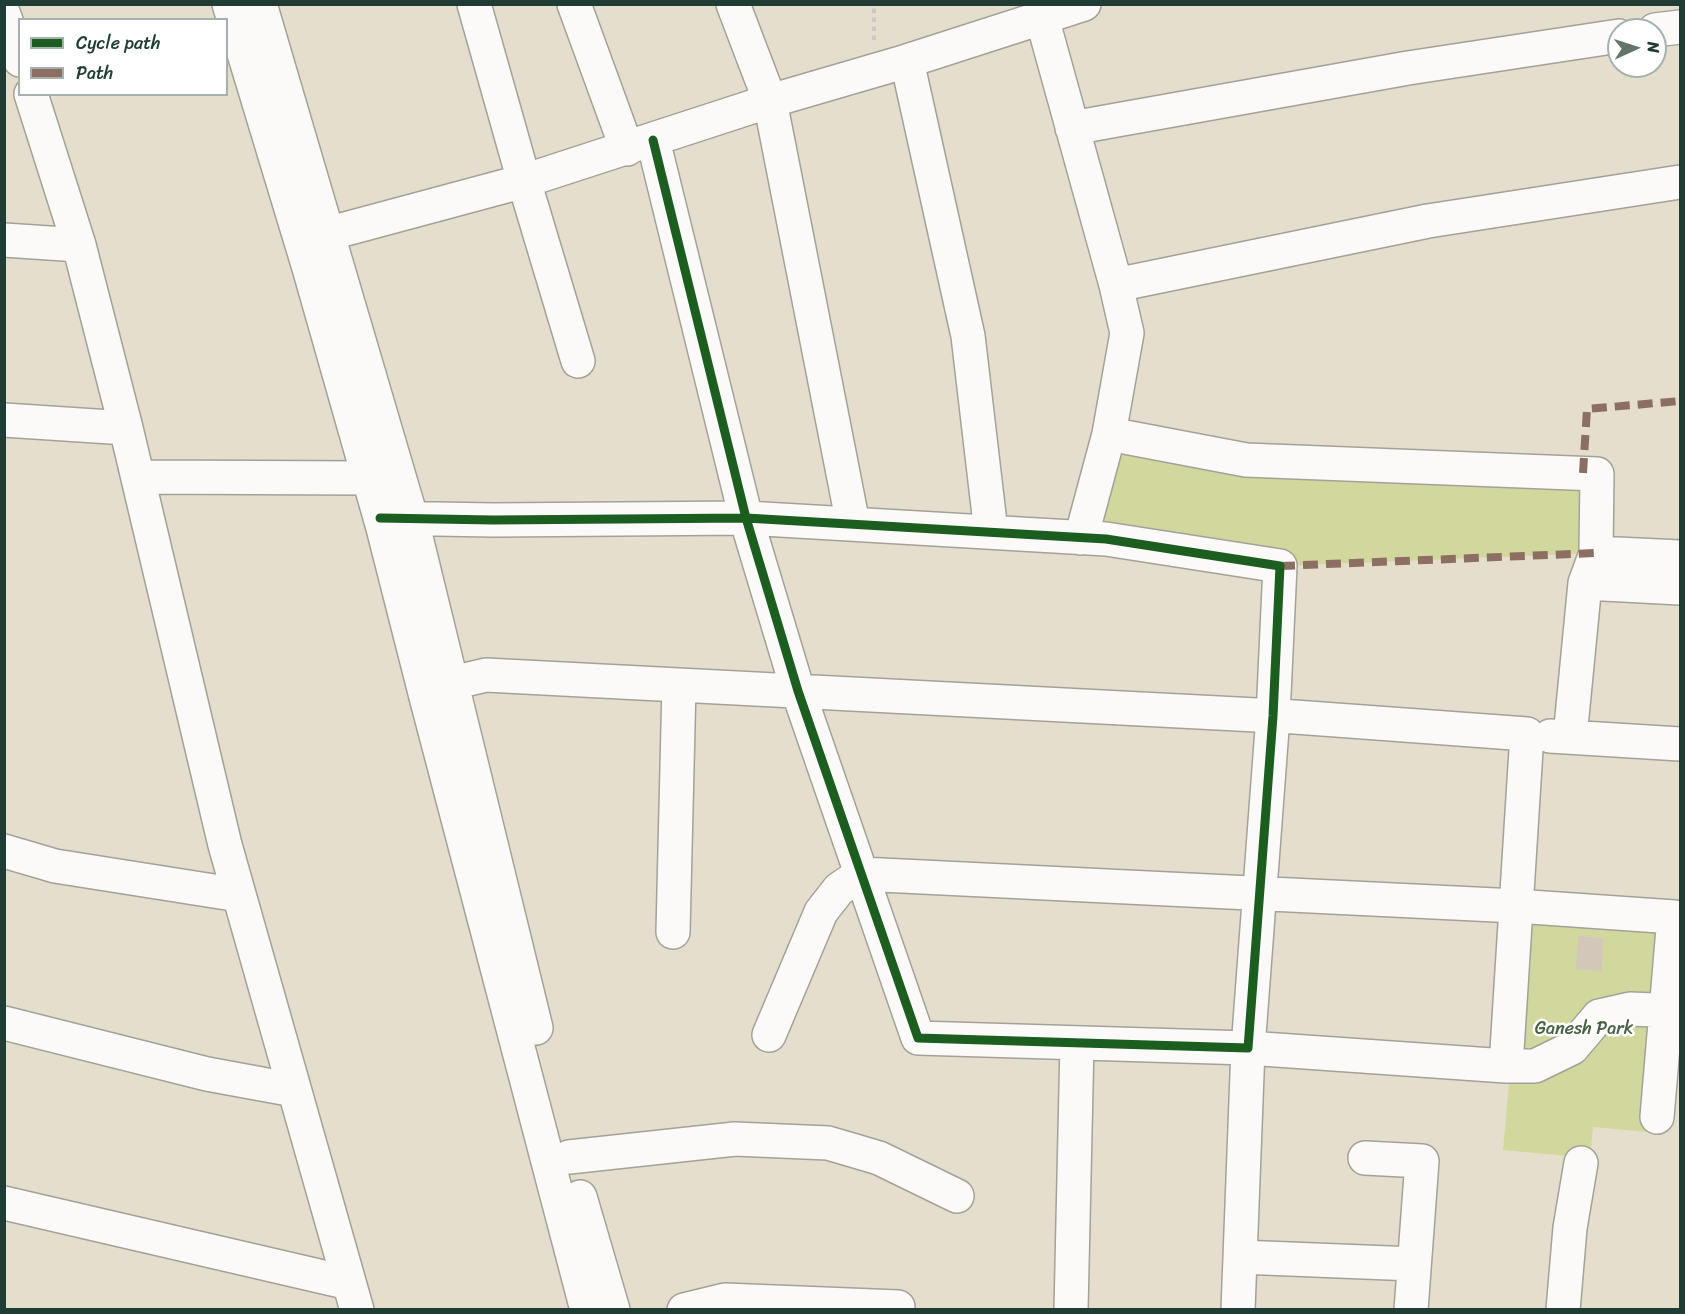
<!DOCTYPE html>
<style>
body{margin:0}
#map{position:relative;width:1685px;height:1314px;overflow:hidden;background:#e5decd;font-family:Sriracha,sans-serif}
canvas{display:block}
.frame{position:absolute;inset:0;border:6px solid #1f3d34;pointer-events:none}
.legend{position:absolute;left:18px;top:18px;width:210px;height:78px;box-sizing:border-box;background:#fff;border:2px solid #a5b1ae;margin:0;padding:8px 10px;list-style:none;font-size:18px;color:#1f3d34}
.legend li{display:flex;align-items:center;gap:12px;height:30px}
.legend b{width:30px;border:2px solid #a5b1ae}
.north{position:absolute;left:1607px;top:18px;width:60px;height:60px;box-sizing:border-box;background:#fff;border:2px solid #a5b1ae;border-radius:50%;rotate:87deg;font-size:16px;font-weight:700;line-height:24px;text-align:center;color:#1f3d34}
.north::after{content:'';display:block;margin:auto;width:21px;height:27px;background:#64756a;clip-path:polygon(50% 0,100% 100%,50% 72%,0 100%)}
</style>
<div id="map">
<canvas width="1685" height="1314"></canvas>
<div class="frame"></div>
<ul class="legend">
<li><b style="height:8px;background:#1b5e20"></b>Cycle path</li>
<li><b style="height:8px;background:#8d6e63"></b>Path</li>
</ul>
<div class="north">N</div>
</div>
<script>
const g = document.querySelector('canvas').getContext('2d');
g.lineJoin = 'round';
function fill(path, color) {
  g.fillStyle = color;
  g.fill(path, 'evenodd');
}
function poly(rows) {
  const path = new Path2D();
  for (const r of rows) {
    path.moveTo(r[0], r[1]);
    for (let i = 2; i < r.length; i += 2) path.lineTo(r[i], r[i + 1]);
  }
  return path;
}
function strokePath(path, color, width, dash) {
  g.strokeStyle = color;
  g.lineWidth = width;
  g.lineCap = dash ? 'butt' : 'round';
  g.setLineDash(dash || []);
  g.stroke(path);
}
function write(font, color, halo, rows, align = 'center') {
  g.font = font + ' Sriracha,sans-serif';
  g.lineWidth = 5;
  g.setLineDash([]);
  g.textBaseline = 'middle';
  g.strokeStyle = halo;
  g.fillStyle = color;
  for (const [text, x, y, turn = 0] of rows) {
    g.save();
    g.translate(x, y);
    g.rotate((+turn || 0) * Math.PI / 180);
    g.textAlign = isNaN(turn) ? turn : align;
    if (halo) g.strokeText(text, 0, 0);
    g.fillText(text, 0, 0);
    g.restore();
  }
}
const green = poly([
 [1109,434,1597,474,1596,553,1280,566,1081,538],
 [1524,919,1664,932,1646,1132,1593,1127,1590,1158,1503,1150]
]);
const building = poly([
 [1578,936,1603,938,1602,971,1576,969]
]);
const path = poly([
 [874,40,874,4]
]);
const minor = poly([
 [229,4,309,268,383,528,426,697,587,1310],
 [260,4,411,517,536,1028],
 [474,4,524,181,578,361],
 [574,4,627,149],
 [733,4,770,101,853,524],
 [4,15,20,60],
 [1042,18,1116,285,1127,333,1109,434,1081,538],
 [1655,30,1680,27],
 [907,61,968,336,991,532],
 [31,94,79,245,126,428,225,845,357,1310],
 [1072,128,1408,68,1619,36],
 [304,238,327,234,524,181,770,101,907,61,1084,4],
 [4,240,79,245],
 [1116,285,1428,221,1680,182],
 [4,420,126,428],
 [1109,434,1246,460,1597,474,1596,553,1585,583],
 [138,477,368,478],
 [380,518,493,520,746,518,1106,539,1280,566,1273,716,1248,1048,918,1038,798,691,746,518,653,140],
 [1596,553,1680,557],
 [452,683,486,675,1295,717,1527,734,1506,1066,1248,1048,1238,1310],
 [1550,736,1680,744],
 [1570,737,1585,583,1680,588],
 [4,851,55,866,239,895],
 [673,932,679,685],
 [4,1023,207,1074,294,1090],
 [769,1035,821,912,839,889,861,874,1516,906,1674,917,1657,1117],
 [1506,1066,1535,1066,1572,1048,1599,1016,1630,1009,1680,1011],
 [569,1157,735,1139,828,1143,879,1158,957,1196],
 [1365,1158,1422,1161,1411,1310],
 [580,1197,613,1310],
 [4,1203,349,1283],
 [1240,1257,1414,1264],
 [684,1310,725,1300,898,1307],
 [1071,1310,1077,1043],
 [1563,1310,1570,1228,1581,1163]
]);
const quiet = poly([
 [1583,473,1587,409,1680,401],
 [1280,566,1596,553]
]);
const cycleway = poly([
 [380,518,493,520,746,518,1106,539,1280,566,1273,716,1248,1048,918,1038,798,691,746,518,653,140]
]);
const parkNames = [
 ["Ganesh Park",1584,1029]
];
fill(green, '#d2d89d');
fill(building, '#d3c7b9');
strokePath(minor, '#a2a298', 36);
strokePath(path, '#cacac5', 4, [4.5, 4.5]);
strokePath(minor, '#fbfaf8', 33);
strokePath(quiet, '#8d6e63', 8, [15, 8]);
strokePath(cycleway, '#1b5e20', 9);
write('18px', '#486244', '#fff', parkNames);
</script>
